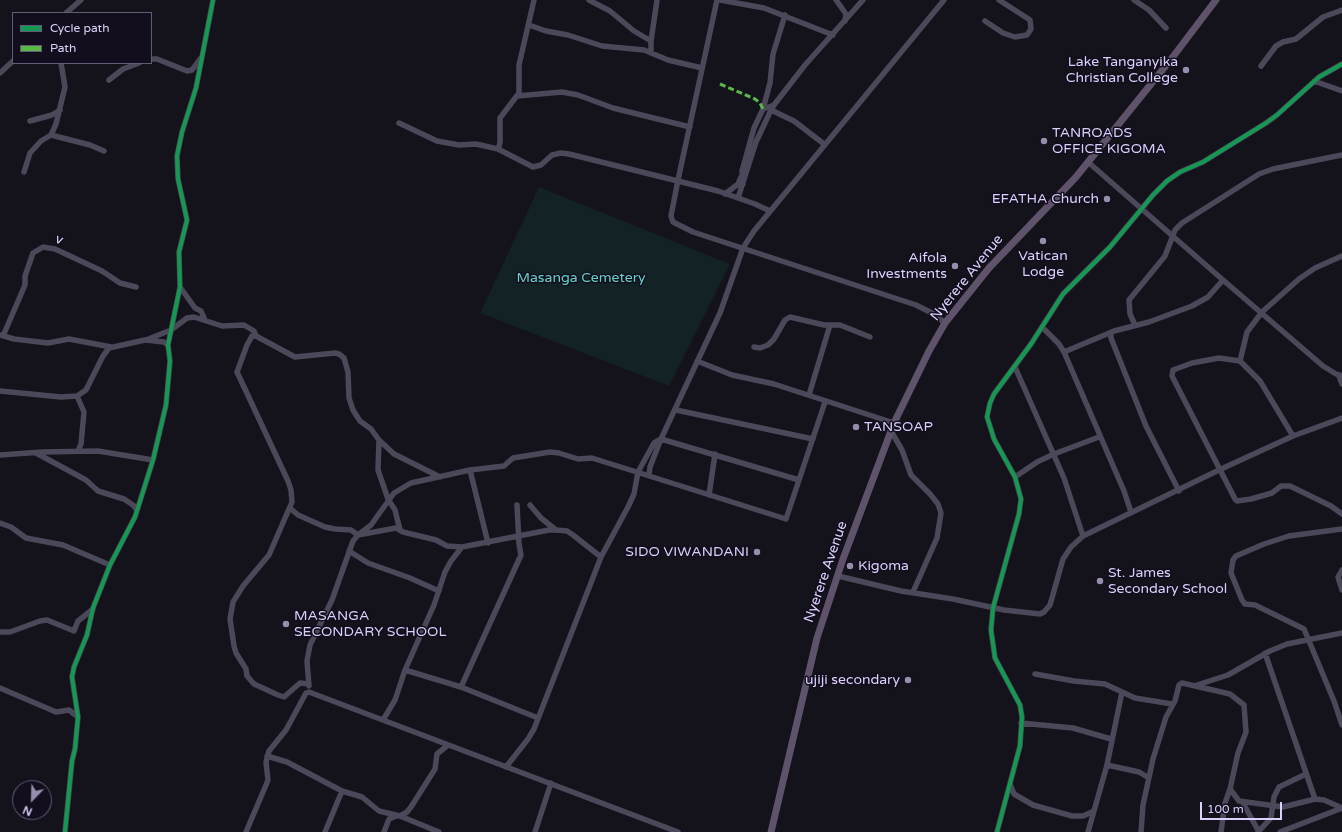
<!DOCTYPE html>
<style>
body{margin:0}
#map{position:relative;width:1342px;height:832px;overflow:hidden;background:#14121a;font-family:"Varela Round",sans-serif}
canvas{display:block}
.legend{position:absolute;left:12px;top:12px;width:140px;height:52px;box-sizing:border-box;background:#130e1e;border:1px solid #635c76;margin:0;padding:5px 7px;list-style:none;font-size:12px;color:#dcd0fa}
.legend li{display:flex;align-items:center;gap:8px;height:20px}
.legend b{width:20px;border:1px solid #635c76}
.north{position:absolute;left:12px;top:780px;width:40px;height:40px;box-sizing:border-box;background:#130e1e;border:1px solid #635c76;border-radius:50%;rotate:203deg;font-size:11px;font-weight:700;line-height:16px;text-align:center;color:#dcd0fa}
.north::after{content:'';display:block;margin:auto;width:14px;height:18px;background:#968eac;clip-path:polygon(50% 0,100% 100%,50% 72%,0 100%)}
.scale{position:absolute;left:1200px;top:802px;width:82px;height:18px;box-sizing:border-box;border:2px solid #dcd0fa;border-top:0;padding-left:5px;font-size:12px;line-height:14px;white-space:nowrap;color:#dcd0fa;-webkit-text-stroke:3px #130e1e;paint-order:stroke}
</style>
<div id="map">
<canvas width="1342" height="832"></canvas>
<ul class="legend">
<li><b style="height:5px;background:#139951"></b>Cycle path</li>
<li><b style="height:5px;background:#58b947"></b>Path</li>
</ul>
<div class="north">N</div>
<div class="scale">100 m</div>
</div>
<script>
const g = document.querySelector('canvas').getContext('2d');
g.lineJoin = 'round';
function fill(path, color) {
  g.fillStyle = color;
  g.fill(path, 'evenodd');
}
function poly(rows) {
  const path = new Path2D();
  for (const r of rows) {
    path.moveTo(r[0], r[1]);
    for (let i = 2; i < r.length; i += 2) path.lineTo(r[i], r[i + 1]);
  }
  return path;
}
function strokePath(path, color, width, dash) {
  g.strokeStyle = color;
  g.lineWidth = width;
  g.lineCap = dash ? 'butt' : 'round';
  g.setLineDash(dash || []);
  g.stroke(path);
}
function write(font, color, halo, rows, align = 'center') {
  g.font = font + ' "Varela Round",sans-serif';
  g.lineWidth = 3;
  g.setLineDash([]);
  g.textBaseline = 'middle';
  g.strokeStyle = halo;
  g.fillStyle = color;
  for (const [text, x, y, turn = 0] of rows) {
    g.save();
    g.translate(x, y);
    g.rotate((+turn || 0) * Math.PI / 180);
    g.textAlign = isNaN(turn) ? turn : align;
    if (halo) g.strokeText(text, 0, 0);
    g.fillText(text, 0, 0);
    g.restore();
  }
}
const green = poly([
 [539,187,730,264,669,386,480,313]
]);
const minor = poly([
 [589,0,610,11,634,31,651,41],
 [717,0,678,180,671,216,673,222,693,232,916,305,934,314,945,323],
 [720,0,764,8,833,35],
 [836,0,846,14,845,21],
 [1134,0,1149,10,1166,28],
 [66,13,81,0],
 [985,21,1003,33,1015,37,1027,35,1031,29,1030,20,999,0],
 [529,25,546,31,568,35,602,46,644,50,668,60,702,68],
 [651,52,651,41,657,0],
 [151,59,157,59,187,71,192,70,201,58],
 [1261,66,1276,46,1283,42,1296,39,1323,17,1342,10],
 [0,73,13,61],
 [109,80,123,69,139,63],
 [1314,81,1342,91],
 [517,96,562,92,578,95,613,108,690,127],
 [774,105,805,65,863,0],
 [763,109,774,105,771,110,794,121,824,144],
 [30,121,52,115,60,110],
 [399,123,437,141,459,145,476,144,498,149,533,167,541,165,552,155,561,153,569,154,718,191,755,204,770,211],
 [51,135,90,145,104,151],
 [498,149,500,143,500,118,519,93,519,65,534,0],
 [1088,162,1223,280,1323,366,1336,374,1342,376],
 [24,172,30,153,41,141,51,135,56,124,65,87,61,63],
 [743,184,742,171,754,128,763,109,770,83,773,54,785,15],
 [725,194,738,184,741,177],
 [738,198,756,142,771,110],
 [180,287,195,308,201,311,205,320],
 [1135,325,1130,314,1129,300,1165,256,1175,230,1182,223,1259,174,1273,169,1342,155],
 [1042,327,1059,344,1064,352,1124,491,1131,512],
 [1111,333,1111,338,1146,426,1179,491],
 [0,335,14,339,48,343,69,339,111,347],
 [3,336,25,285,25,276,33,253,43,247,55,249,102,271,120,283,136,287],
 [146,340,171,330,187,318,194,317,222,326,244,325,254,331,256,336],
 [754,347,760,348,768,345,774,339,785,320,790,317,824,325,840,325,870,337],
 [1064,352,1114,331,1149,322,1192,306,1208,297,1223,280],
 [697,361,732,375,774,384,894,423],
 [1240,361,1247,332,1262,312,1299,279,1315,268,1342,256],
 [1015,367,1064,478,1083,536],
 [1339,376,1342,384],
 [0,391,61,397,77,396,86,390,103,356,109,348,145,340,164,342,168,345],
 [809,395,830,325],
 [77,396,84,412,81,444,78,451],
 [676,410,813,439],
 [891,431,902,450,911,475,930,494,938,504,941,513,937,538,913,592],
 [1293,436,1260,381,1240,361,1219,358,1192,363,1173,370,1172,376,1235,499,1237,501,1251,499,1272,493,1281,486,1290,486,1331,506,1342,514],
 [379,440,394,454,440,477],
 [36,453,86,480,98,491,124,499,133,505,137,510],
 [0,455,42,452,98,451,153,460],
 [470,470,488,543],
 [649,475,650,467,661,439,720,313,743,248,754,231,944,0],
 [1015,477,1037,462,1054,454,1099,437],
 [709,495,715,454],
 [530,505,541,518,556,530],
 [290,508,298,515,325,527,335,529,351,530,358,535,371,525,394,493,411,483,470,470,504,466,513,458,550,452,559,453,578,459,592,458,786,519,825,402],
 [0,523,11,527,26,538,63,545,110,565],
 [1342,529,1289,536,1264,544,1236,556,1233,560,1231,573,1242,600,1245,604,1255,605,1304,629,1334,701,1342,725],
 [349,551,368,563,410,578,439,591],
 [1342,570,1338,577,1342,590],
 [838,576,901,591,953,599,1004,610,1040,614,1044,612,1050,605,1063,559,1071,547,1083,536,1219,470,1293,436,1342,418],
 [0,632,10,632,40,621,47,620,74,631,78,621,93,609],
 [1265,653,1315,799],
 [405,670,461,687,538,718],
 [1035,674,1074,681,1105,684,1135,698,1172,704],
 [309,684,300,683,284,697,278,695,254,684,247,676,246,669,236,653,234,646,230,619,233,602,243,586,269,555,292,502,291,490,288,481,237,372,247,345,252,336,256,336,295,357,335,353,339,354,344,358,348,372,349,398,353,410,360,421,371,429,379,440,378,470,388,499,395,510,400,530],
 [1197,685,1228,675,1270,651,1287,644,1342,633],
 [309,686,307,661,310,645,332,600,353,541,358,535,396,528,403,532,436,540,447,546,462,547],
 [461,687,521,555,519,544,517,505],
 [0,688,56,712,69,710,78,717],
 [383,720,395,700,405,670,434,605,445,572,451,561,462,547,549,530,557,530,567,531,573,535,601,557],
 [1021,723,1073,728,1111,739],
 [267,756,287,762,342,791,362,797,379,811,400,816,439,832],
 [1107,765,1139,772,1149,778],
 [506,767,528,739,534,729,601,557,628,507,634,494,638,472,654,443,661,439,799,480],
 [1010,784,1014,794,1033,805,1072,816,1083,816,1092,812],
 [1243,803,1259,832],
 [400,816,407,812,411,807,435,769,437,754,448,745],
 [65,832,72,761,75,749,78,717,72,677,74,667,87,635,93,608,110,565,135,517,153,460,166,405,170,361,168,345,180,287,179,252,187,220,178,179,177,156,182,132,196,88,213,0],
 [246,832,266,785,268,780,266,762,269,751,286,730,306,693,309,692,678,832],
 [325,832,342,791],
 [384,832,389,819,396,816],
 [535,832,551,783],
 [997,832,1020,746,1022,717,1020,705,995,658,991,630,993,608,1019,514,1021,499,1015,477,994,439,989,423,987,417,990,403,994,394,1031,344,1063,294,1110,247,1153,195,1167,181,1180,172,1203,162,1266,123,1277,115,1319,77,1342,64],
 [1088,832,1107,765,1122,692],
 [1141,832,1143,805,1153,759,1166,717,1175,701,1179,685,1182,683,1230,694,1244,705,1246,732,1238,753,1230,789,1239,801,1283,807,1315,799,1324,800,1342,808],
 [1221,832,1225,803,1230,789],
 [1258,832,1271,818,1274,797,1279,787,1306,774],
 [1280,832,1342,808]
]);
const major = poly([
 [771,832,817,638,843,559,894,423,929,351,945,323,989,268,1076,177,1172,58,1216,0]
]);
const quiet = poly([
 [720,84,755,99,760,103,763,109]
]);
const cycleway = poly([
 [65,832,72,761,75,749,78,717,72,677,74,667,87,635,93,608,110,565,135,517,153,460,166,405,170,361,168,345,180,287,179,252,187,220,178,179,177,156,182,132,196,88,213,0],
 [997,832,1020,746,1022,717,1020,705,995,658,991,630,993,608,1019,514,1021,499,1015,477,994,439,989,423,987,417,990,403,994,394,1031,344,1063,294,1110,247,1153,195,1167,181,1180,172,1203,162,1266,123,1277,115,1319,77,1342,64]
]);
const markers = [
 [1186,70,4,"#968eac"],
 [1044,141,4,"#968eac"],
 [1107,199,4,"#968eac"],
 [1043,241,4,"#968eac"],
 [955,266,4,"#968eac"],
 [856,427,4,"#968eac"],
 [757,552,4,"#968eac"],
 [850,566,4,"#968eac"],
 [1100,581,4,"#968eac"],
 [286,624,4,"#968eac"],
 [908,680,4,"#968eac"]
];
const poiNames = [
 ["Lake Tanganyika",1178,62],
 ["Christian College",1178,78],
 ["TANROADS",1052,133,"left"],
 ["OFFICE KIGOMA",1052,149,"left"],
 ["EFATHA Church",1099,199],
 ["Vatican",1043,256,"center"],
 ["Lodge",1043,272,"center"],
 ["Aifola",947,258],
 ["Investments",947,274],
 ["TANSOAP",864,427,"left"],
 ["SIDO VIWANDANI",749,552],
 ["Kigoma",858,566,"left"],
 ["St. James",1108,573,"left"],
 ["Secondary School",1108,589,"left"],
 ["MASANGA",294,616,"left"],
 ["SECONDARY SCHOOL",294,632,"left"],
 ["ujiji secondary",900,680]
];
const streetNames = [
 ["v",59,240,22],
 ["Nyerere Avenue",967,278,-51],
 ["Nyerere Avenue",826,572,-71]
];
const parkNames = [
 ["Masanga Cemetery",581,278]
];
fill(green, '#122225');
strokePath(minor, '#4b485a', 5.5);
strokePath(major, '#5f526b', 7);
strokePath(quiet, '#58b947', 3, [6, 3]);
strokePath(cycleway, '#139951', 4);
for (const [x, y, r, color] of markers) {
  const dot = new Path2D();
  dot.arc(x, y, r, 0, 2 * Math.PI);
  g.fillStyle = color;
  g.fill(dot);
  strokePath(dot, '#130e1e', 1.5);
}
write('14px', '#dcd0fa', '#130e1e', poiNames, 'right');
write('14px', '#dcd0fa', '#130e1e', streetNames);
write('14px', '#65d1c7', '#130e1e', parkNames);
</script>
